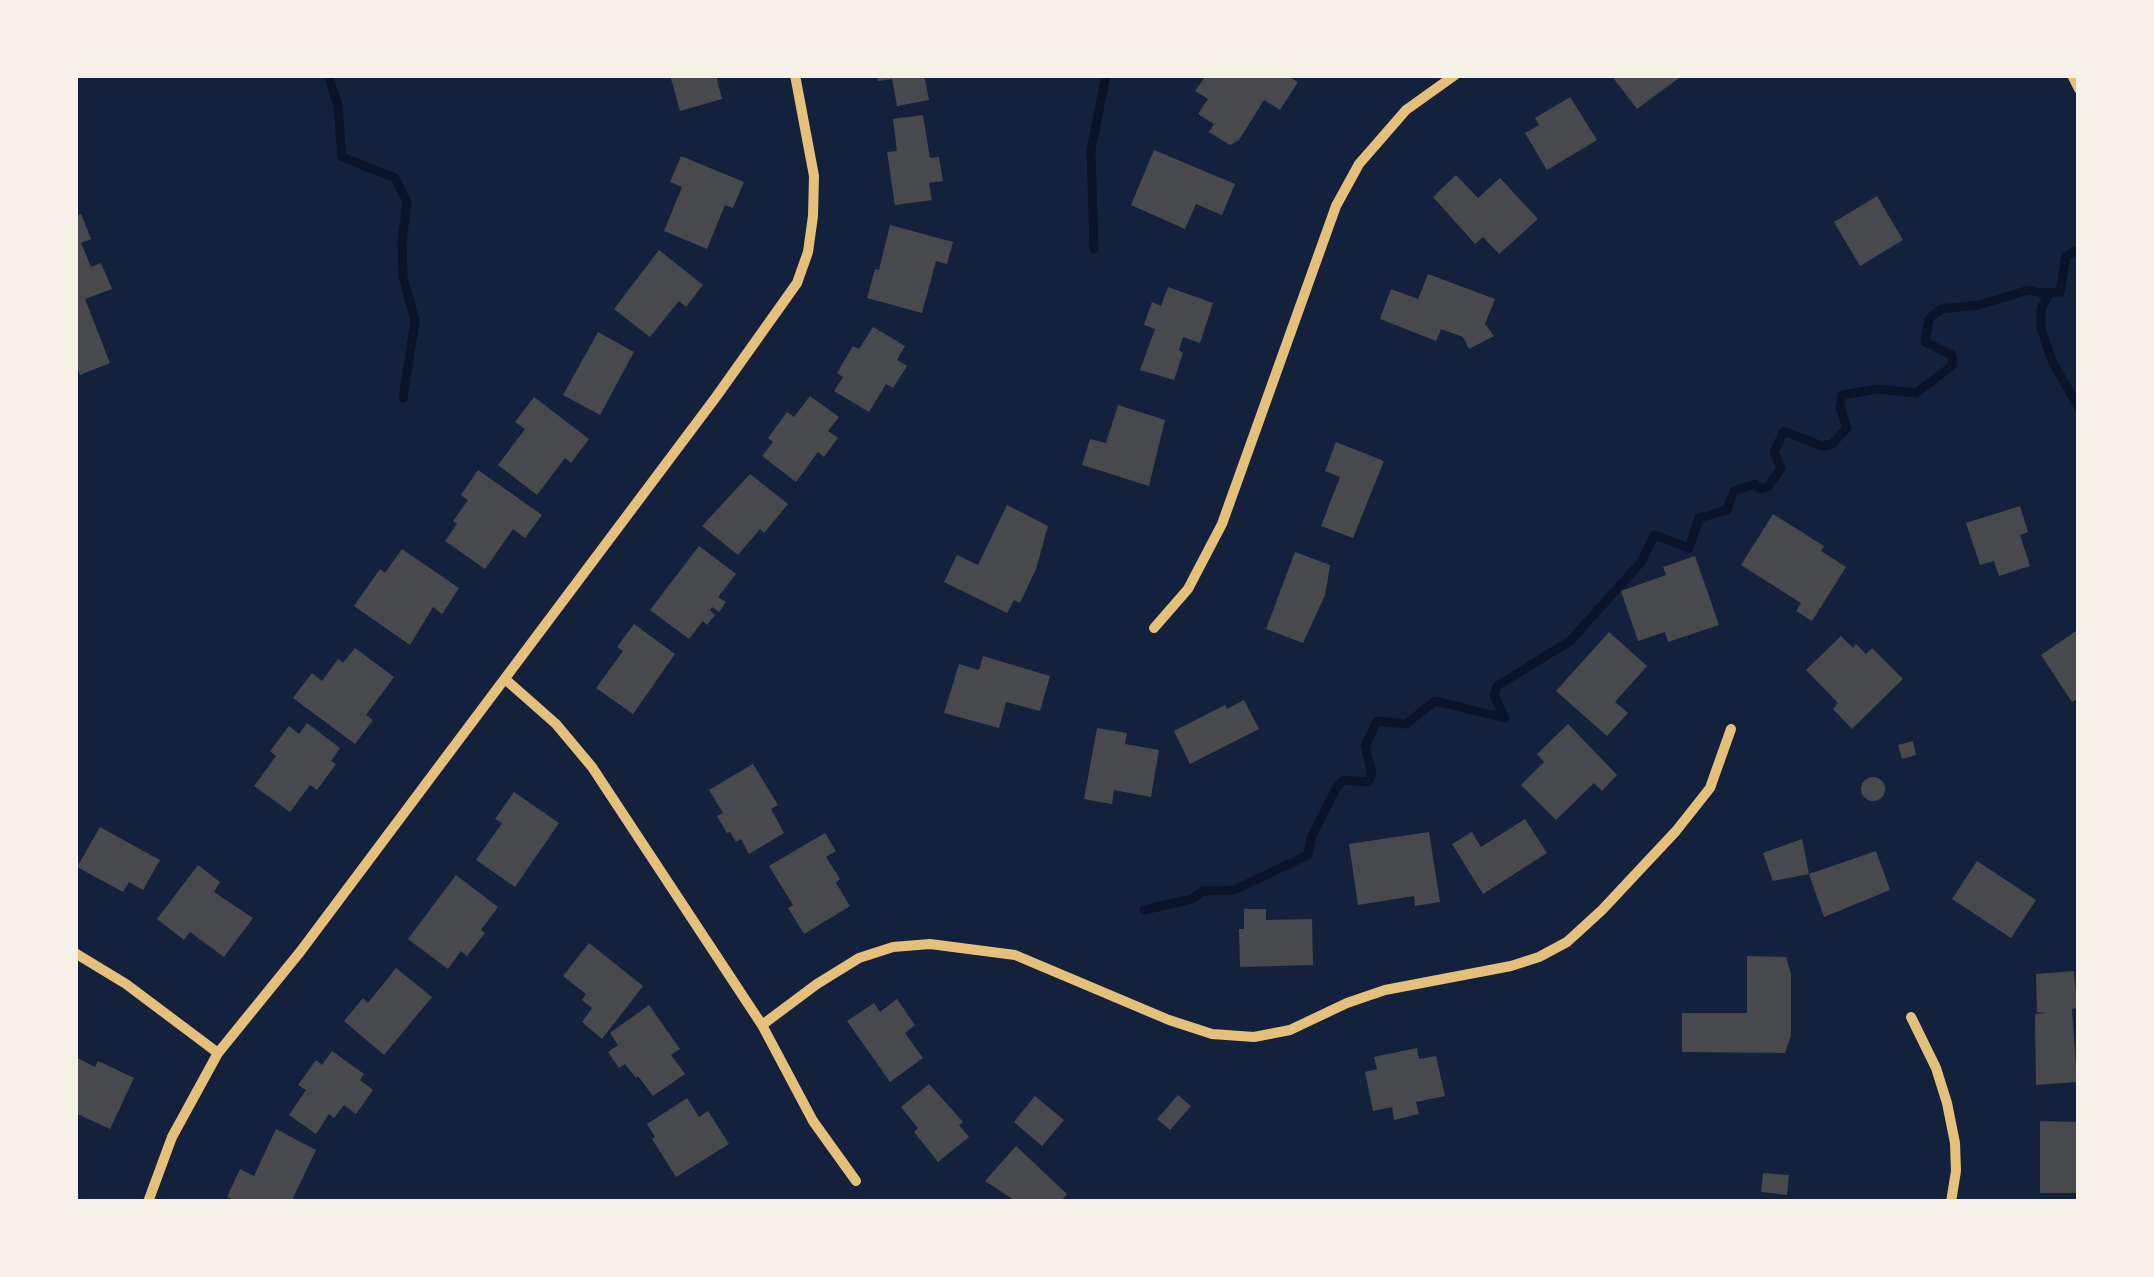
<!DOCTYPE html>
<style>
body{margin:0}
#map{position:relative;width:2154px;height:1277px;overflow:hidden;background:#14213d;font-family:Jost,sans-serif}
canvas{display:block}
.frame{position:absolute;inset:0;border:78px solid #f6f1e7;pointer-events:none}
</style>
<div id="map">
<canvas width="2154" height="1277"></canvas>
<div class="frame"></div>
</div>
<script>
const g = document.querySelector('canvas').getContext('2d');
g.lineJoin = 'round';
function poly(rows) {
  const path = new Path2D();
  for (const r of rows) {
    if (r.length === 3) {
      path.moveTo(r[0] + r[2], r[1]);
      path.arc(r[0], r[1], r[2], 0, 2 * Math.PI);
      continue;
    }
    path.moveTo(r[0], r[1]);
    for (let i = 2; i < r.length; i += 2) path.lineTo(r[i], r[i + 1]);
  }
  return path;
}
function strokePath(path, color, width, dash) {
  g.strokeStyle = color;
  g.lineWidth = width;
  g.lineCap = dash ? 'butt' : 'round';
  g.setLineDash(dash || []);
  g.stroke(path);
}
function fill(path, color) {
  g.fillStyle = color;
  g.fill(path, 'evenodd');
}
const stream = poly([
 [328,75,338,106,342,157,395,178,407,202,402,243,403,276,415,321,403,398],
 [1094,249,1091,150,1106,75],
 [2041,293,2048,296,2041,309,2041,328,2053,363,2079,408],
 [1144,910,1192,899,1203,891,1234,890,1308,855,1311,838,1338,785,1344,780,1368,782,1372,774,1365,746,1377,721,1406,724,1435,701,1505,718,1494,695,1497,686,1570,641,1642,561,1654,535,1689,548,1699,518,1727,510,1734,491,1755,484,1760,489,1768,487,1781,468,1774,452,1784,431,1822,446,1832,444,1847,428,1840,407,1842,395,1878,389,1916,393,1953,365,1952,355,1925,342,1929,319,1941,309,1978,305,2029,290,2041,293,2060,292,2066,256,2079,249]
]);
const building = poly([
 [670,75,716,75,722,99,680,111],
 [877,75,924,75,929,100,897,106,892,79,878,81],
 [1206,75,1286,75,1298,82,1280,110,1264,100,1239,140,1230,145,1209,132,1214,124,1198,114,1208,99,1195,91],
 [1611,75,1683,75,1637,109],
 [1570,97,1597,140,1547,170,1525,133,1539,125,1535,118],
 [923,115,930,158,939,157,943,181,929,183,932,200,895,205,887,152,897,151,893,119],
 [1154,150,1235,184,1222,215,1196,204,1185,229,1131,205],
 [681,156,744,182,733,208,725,205,707,249,664,231,682,187,670,182],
 [1456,175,1478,198,1500,178,1538,219,1499,254,1483,237,1475,244,1433,197],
 [1877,196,1903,240,1860,266,1834,222],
 [81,214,91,239,81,243,91,267,101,263,112,289,85,299,110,363,80,375,75,362,75,216],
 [890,225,953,242,947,264,936,261,922,313,867,298,875,269,879,270],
 [659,250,703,285,686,307,679,301,650,337,614,309],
 [1428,274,1495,299,1485,324,1494,336,1469,349,1463,337,1441,329,1436,341,1380,319,1391,289,1418,299],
 [1168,287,1213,303,1200,343,1183,337,1179,350,1183,353,1174,380,1140,370,1155,329,1144,325,1152,302,1161,306],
 [873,327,905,346,897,360,907,366,893,388,886,384,869,412,834,391,843,377,837,373,853,346,859,349],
 [598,332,634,352,600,415,563,395],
 [810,396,839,417,828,431,838,438,824,457,818,452,796,482,762,456,773,442,768,438,787,412,794,417],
 [534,397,589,439,571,463,565,458,537,495,498,465,525,429,515,422],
 [1118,405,1165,420,1149,486,1082,465,1090,439,1106,443],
 [1336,442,1384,461,1353,538,1321,526,1340,477,1325,471],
 [478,470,542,515,525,538,513,529,485,569,445,541,457,524,453,521,468,500,461,495],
 [750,474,788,504,764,533,760,529,738,555,702,526],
 [1007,505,1048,526,1036,569,1020,603,1014,600,1007,613,944,582,957,555,978,565],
 [2020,506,2028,532,2020,535,2030,566,1999,576,1994,561,1980,565,1966,523],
 [1773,514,1824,546,1821,551,1846,567,1812,621,1796,611,1801,603,1741,565],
 [699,546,736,574,718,597,726,602,719,612,712,607,710,610,715,615,707,625,703,621,689,639,650,610],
 [402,549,459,588,442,614,433,607,410,645,354,606,380,569,385,573],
 [1295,552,1330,565,1325,595,1303,643,1266,629],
 [1695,556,1719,625,1668,642,1665,632,1638,641,1621,591,1666,575,1663,567],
 [634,624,675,654,633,714,596,688,623,651,617,647],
 [2079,629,2079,698,2072,702,2041,655],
 [1609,632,1647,666,1615,702,1628,713,1607,736,1556,691],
 [1841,636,1853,648,1856,644,1866,654,1872,648,1903,679,1852,729,1833,709,1838,703,1806,670],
 [355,648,394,677,366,715,373,720,355,744,293,698,312,673,322,681,338,659,343,663],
 [983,656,1050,676,1040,711,1006,702,999,728,944,713,959,664,979,670],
 [1244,700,1259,729,1190,764,1174,731,1225,705,1227,709],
 [307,723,340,748,331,761,336,764,317,790,310,785,290,812,254,786,276,756,270,751,289,726,299,734],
 [1568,724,1617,775,1602,791,1594,783,1556,820,1521,785,1544,762,1537,754],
 [1097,728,1127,733,1125,744,1159,750,1151,797,1114,790,1112,804,1084,799],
 [1913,741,1916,755,1902,759,1898,745],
 [753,764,778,805,771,809,784,833,749,854,741,839,736,842,730,832,727,833,717,816,723,813,709,790],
 [1873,789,12],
 [514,792,559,823,515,887,476,860,502,823,495,819],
 [1525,819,1547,853,1483,894,1452,844,1472,832,1481,847],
 [100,827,160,860,143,890,129,882,123,892,77,867],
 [1429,832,1440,902,1415,906,1414,896,1358,905,1349,844],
 [825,833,836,851,826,857,840,879,836,883,850,906,804,934,788,908,793,905,769,866],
 [1802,839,1809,874,1876,851,1890,890,1824,917,1809,874,1773,881,1763,853],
 [1977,861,2036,900,2011,938,1952,899],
 [198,865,220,882,214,892,253,918,224,957,190,932,184,940,157,919],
 [456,875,498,907,481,930,485,933,467,956,461,951,448,969,408,939],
 [1244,909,1266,909,1266,920,1312,919,1313,965,1240,967,1239,929,1244,929],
 [589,943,643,986,602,1039,582,1022,592,1008,582,1000,586,994,563,976],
 [1747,956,1786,957,1791,974,1791,1035,1785,1053,1682,1052,1682,1013,1747,1013],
 [396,968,432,997,384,1055,344,1021,363,998,368,1003],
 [2074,971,2077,1008,2072,1009,2077,1082,2036,1085,2035,1014,2046,1013,2037,1012,2036,974],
 [897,999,915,1025,905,1033,923,1058,890,1082,847,1021,874,1003,880,1012],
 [649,1005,680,1049,671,1055,685,1074,653,1096,638,1076,636,1078,625,1064,619,1068,608,1052,618,1045,610,1033],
 [1417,1048,1419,1059,1436,1056,1445,1096,1416,1102,1419,1114,1394,1120,1392,1107,1373,1111,1365,1072,1377,1069,1374,1057],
 [332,1051,364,1074,360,1080,373,1090,356,1114,344,1105,334,1118,329,1114,316,1134,289,1115,306,1090,298,1085,316,1060,322,1065],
 [75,1057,95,1067,98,1061,134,1078,110,1129,75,1113],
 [929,1084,963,1122,959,1125,969,1137,938,1162,914,1132,918,1128,901,1107],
 [1178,1095,1191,1106,1170,1130,1157,1119],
 [1035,1096,1064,1120,1042,1146,1014,1122],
 [687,1098,699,1117,708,1111,729,1144,676,1177,652,1139,655,1137,647,1124],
 [2040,1121,2078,1122,2078,1193,2040,1193],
 [276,1129,316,1150,293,1198,304,1202,238,1202,227,1197,240,1169,254,1176],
 [1016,1146,1067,1194,1060,1202,1017,1202,985,1181],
 [1763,1173,1789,1175,1787,1195,1761,1192]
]);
const minor = poly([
 [2072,75,2079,89],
 [1154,628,1188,589,1222,524,1336,206,1359,164,1406,110,1455,75],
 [505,679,556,724,592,767,762,1025,813,1121,856,1181],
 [75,953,126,984,218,1053],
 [1911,1017,1936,1068,1947,1103,1955,1143,1956,1171,1951,1202],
 [762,1025,817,984,859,958,893,947,930,944,1015,955,1169,1020,1212,1034,1254,1037,1290,1030,1347,1003,1385,990,1511,966,1539,957,1567,942,1602,910,1676,831,1710,788,1731,729],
 [148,1202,172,1137,218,1053,300,952,428,781,716,397,797,283,808,252,813,216,814,176,795,75]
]);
strokePath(stream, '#0b132b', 9);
fill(building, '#48494c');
strokePath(minor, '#e5c07b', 10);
</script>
